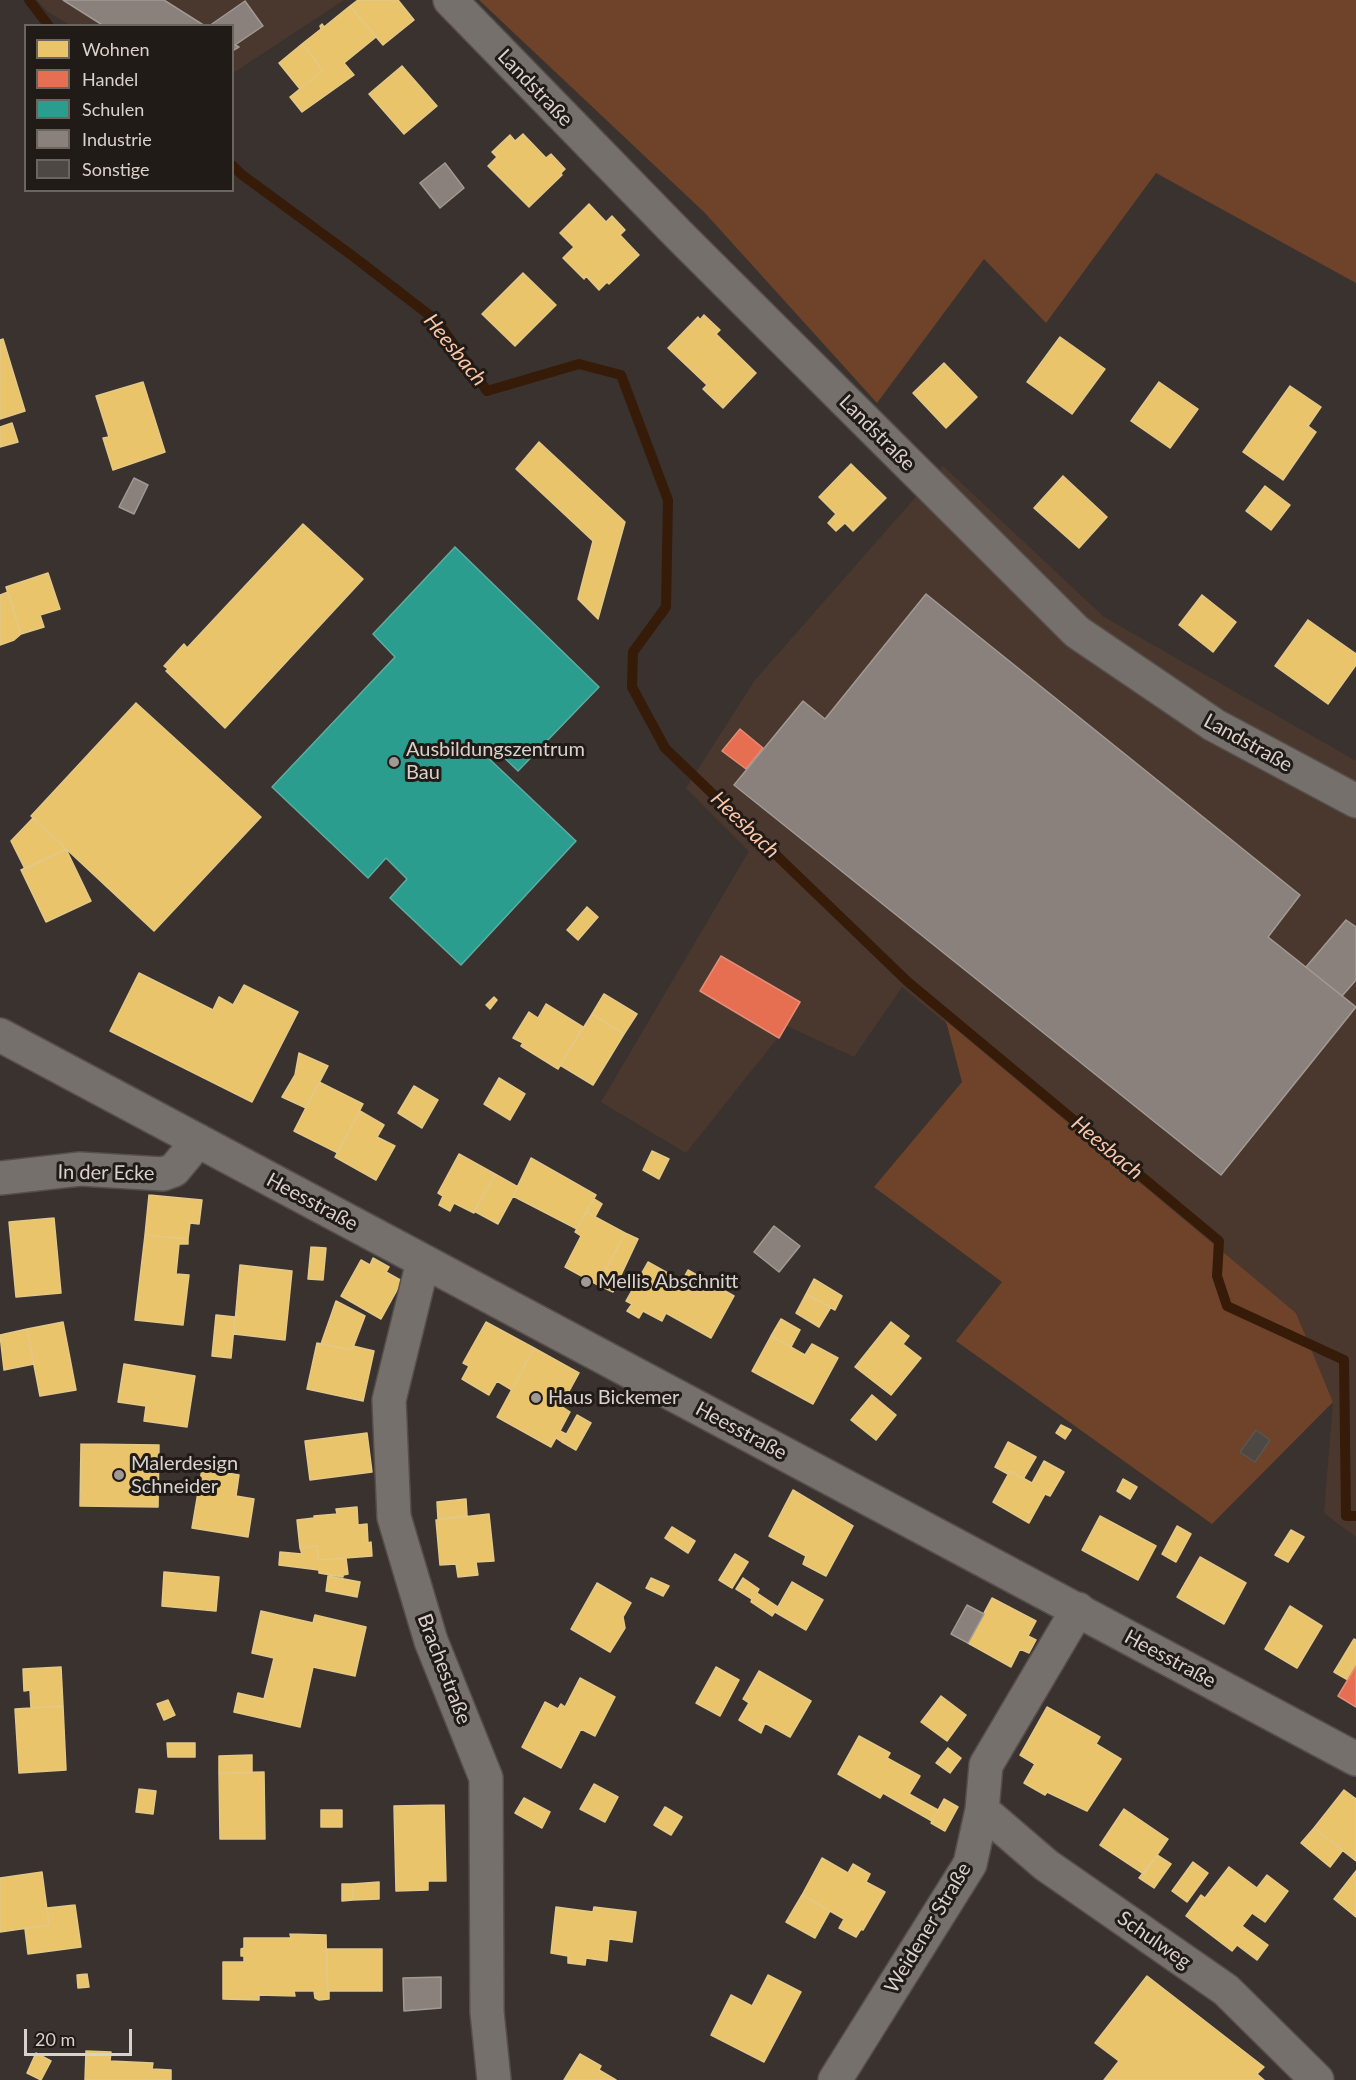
<!DOCTYPE html>
<meta charset="utf-8">
<style>
body{margin:0}
#map{position:relative;width:1356px;height:2080px;overflow:hidden;background:#3a322e;font-family:Lato,sans-serif}
canvas{display:block}
.legend{position:absolute;left:24px;top:24px;width:210px;height:168px;box-sizing:border-box;background:#211b17;border:2px solid #6b645f;margin:0;padding:8px 10px;list-style:none;font-size:18px;color:#d9d1cc}
.legend li{display:flex;align-items:center;gap:12px;height:30px}
.legend b{width:30px;border:2px solid #6b645f}
.scale{position:absolute;left:24px;top:2029px;width:108px;height:27px;box-sizing:border-box;border:3px solid #d9d1cc;border-top:0;padding-left:8px;font-size:18px;line-height:21px;white-space:nowrap;color:#d9d1cc;-webkit-text-stroke:4px #211b17;paint-order:stroke}
</style>
<div id="map">
<canvas width="1356" height="2080"></canvas>
<ul class="legend">
<li><b style="height:16px;background:#e9c46a"></b>Wohnen</li>
<li><b style="height:16px;background:#e76f51"></b>Handel</li>
<li><b style="height:16px;background:#2a9d8f"></b>Schulen</li>
<li><b style="height:16px;background:#8a817c"></b>Industrie</li>
<li><b style="height:16px;background:#4e4844"></b>Sonstige</li>
</ul>
<div class="scale">20 m</div>
</div>
<script>
const g = document.querySelector('canvas').getContext('2d');
g.lineJoin = 'round';
function fill(path, color) {
  g.fillStyle = color;
  g.fill(path, 'evenodd');
}
function poly(rows) {
  const path = new Path2D();
  for (const r of rows) {
    path.moveTo(r[0], r[1]);
    for (let i = 2; i < r.length; i += 2) path.lineTo(r[i], r[i + 1]);
  }
  return path;
}
function strokePath(path, color, width, dash) {
  g.strokeStyle = color;
  g.lineWidth = width;
  g.lineCap = dash ? 'butt' : 'round';
  g.setLineDash(dash || []);
  g.stroke(path);
}
function write(font, color, halo, rows, align = 'center') {
  g.font = font + ' Lato,sans-serif';
  g.lineWidth = 6;
  g.setLineDash([]);
  g.textBaseline = 'middle';
  g.strokeStyle = halo;
  g.fillStyle = color;
  for (const [text, x, y, turn = 0] of rows) {
    g.save();
    g.translate(x, y);
    g.rotate((+turn || 0) * Math.PI / 180);
    g.textAlign = isNaN(turn) ? turn : align;
    if (halo) g.strokeText(text, 0, 0);
    g.fillText(text, 0, 0);
    g.restore();
  }
}
const built = poly([
 [37,0,344,0,233,73,232,26,70,25,48,12],
 [943,466,1104,617,1356,761,1356,1537,1324,1513,1333,1402,1296,1313,902,987,854,1057,787,1026,686,1153,601,1102,749,851,686,788,755,680]
]);
const green = poly([
 [479,0,1356,0,1356,283,1156,173,1046,323,984,259,877,403,705,213],
 [946,1021,1296,1313,1333,1402,1212,1524,956,1341,1002,1282,874,1187,962,1082]
]);
const homes = poly([
 [358,0,398,0,414,20,383,45,350,6,358,0],
 [350,6,376,37,344,63,354,75,302,112,290,97,323,70,302,44,321,29,320,26,322,24,324,27,350,6],
 [302,44,323,70,300,89,279,63,302,44],
 [402,66,437,106,404,134,369,94,402,66],
 [523,134,546,158,551,154,565,169,561,173,562,175,529,207,488,166,497,157,492,152,510,135,515,141,523,134],
 [589,204,606,222,612,216,625,230,620,235,639,255,609,284,607,282,599,290,586,276,584,279,563,258,574,247,560,233,589,204],
 [523,273,556,305,515,346,482,314,523,273],
 [704,315,720,330,716,334,756,373,723,408,703,389,707,385,668,348,698,317,700,320,704,315],
 [1060,337,1105,369,1072,414,1027,382,1060,337],
 [3,339,25,411,0,419,0,340,3,339],
 [944,363,977,397,946,428,913,393,944,363],
 [143,382,165,452,113,470,103,438,109,437,96,396,143,382],
 [1159,382,1198,409,1170,448,1131,421,1159,382],
 [1290,386,1321,407,1308,426,1316,432,1283,480,1243,452,1290,386],
 [12,423,18,442,0,447,0,427,12,423],
 [539,442,625,522,598,619,578,599,593,541,516,469,539,442],
 [851,464,886,498,853,531,845,523,836,531,828,523,836,514,819,497,851,464],
 [1063,476,1107,517,1079,548,1034,508,1063,476],
 [1265,486,1290,505,1271,530,1246,511,1265,486],
 [303,524,363,579,225,728,166,671,168,669,164,666,184,644,187,648,303,524],
 [48,573,60,609,40,615,44,627,21,634,6,587,48,573],
 [8,592,21,634,14,640,0,645,0,595,8,592],
 [1202,595,1236,622,1213,652,1179,625,1202,595],
 [1308,620,1356,654,1356,665,1328,704,1275,666,1308,620],
 [136,703,261,817,154,931,31,816,136,703],
 [33,818,66,849,25,869,11,841,33,818],
 [66,849,91,901,46,922,21,870,66,849],
 [587,907,598,917,578,940,567,930,587,907],
 [139,973,213,1010,219,997,233,1005,244,985,298,1012,252,1102,110,1031,139,973],
 [604,994,637,1014,624,1034,592,1014,604,994],
 [494,997,497,1000,490,1009,486,1005,494,997],
 [546,1004,583,1027,558,1069,521,1046,523,1043,513,1038,529,1012,538,1018,546,1004],
 [592,1014,624,1034,593,1085,560,1065,592,1014],
 [299,1053,328,1066,306,1108,282,1097,295,1075,299,1053],
 [499,1078,525,1094,510,1120,484,1104,499,1078],
 [319,1082,363,1104,338,1153,294,1131,319,1082],
 [414,1086,438,1100,422,1128,398,1113,414,1086],
 [360,1111,384,1125,377,1137,395,1146,376,1180,335,1157,360,1111],
 [652,1151,669,1159,659,1179,643,1170,652,1151],
 [459,1154,495,1174,474,1213,454,1203,450,1211,439,1205,443,1196,438,1193,459,1154],
 [531,1158,596,1195,577,1229,513,1196,531,1158],
 [495,1174,518,1187,498,1224,474,1211,495,1174],
 [149,1195,202,1200,199,1224,190,1223,188,1239,145,1235,149,1195],
 [594,1199,602,1204,595,1217,586,1212,594,1199],
 [586,1212,625,1233,598,1285,565,1267,581,1236,575,1232,586,1212],
 [54,1218,61,1293,16,1297,9,1222,54,1218],
 [625,1233,638,1239,613,1292,598,1285,625,1233],
 [145,1235,188,1239,188,1244,179,1244,176,1274,189,1275,183,1325,135,1320,145,1235],
 [311,1247,326,1248,323,1280,308,1279,311,1247],
 [373,1258,389,1267,386,1272,402,1281,381,1319,341,1296,361,1260,370,1265,373,1258],
 [648,1262,682,1281,688,1270,734,1296,711,1338,666,1313,662,1321,643,1311,639,1318,627,1311,632,1304,626,1301,648,1262],
 [240,1265,292,1271,285,1340,234,1334,240,1265],
 [814,1279,842,1296,835,1310,806,1294,814,1279],
 [806,1294,831,1307,819,1327,796,1313,806,1294],
 [336,1301,365,1316,352,1350,321,1344,336,1301],
 [216,1315,235,1317,231,1358,212,1356,216,1315],
 [781,1319,800,1330,791,1347,771,1336,781,1319],
 [63,1322,76,1390,40,1396,27,1329,63,1322],
 [486,1322,534,1348,512,1390,497,1381,489,1395,462,1379,469,1366,463,1363,486,1322],
 [891,1322,909,1336,903,1344,921,1358,891,1395,855,1367,891,1322],
 [27,1329,34,1364,4,1370,0,1335,27,1329],
 [771,1336,805,1355,812,1344,838,1358,813,1404,752,1371,771,1336],
 [317,1343,352,1350,353,1346,374,1351,363,1401,307,1389,317,1343],
 [534,1348,579,1373,561,1406,570,1412,560,1431,566,1434,562,1442,556,1438,551,1447,497,1417,534,1348],
 [124,1364,195,1376,187,1427,144,1421,146,1406,118,1402,124,1364],
 [872,1395,896,1415,876,1440,851,1420,872,1395],
 [577,1415,591,1423,576,1450,562,1442,577,1415],
 [1061,1425,1071,1430,1065,1439,1056,1433,1061,1425],
 [367,1433,372,1472,310,1480,305,1441,367,1433],
 [1008,1442,1036,1457,1023,1479,1010,1471,1008,1474,995,1467,1008,1442],
 [81,1444,159,1445,158,1507,80,1506,81,1444],
 [1044,1461,1064,1472,1050,1496,1045,1494,1029,1523,993,1502,1010,1471,1032,1483,1044,1461],
 [202,1469,239,1475,236,1496,254,1499,248,1537,192,1528,202,1469],
 [1123,1479,1137,1487,1130,1499,1117,1491,1123,1479],
 [793,1490,853,1526,826,1576,803,1564,806,1556,769,1536,793,1490],
 [466,1499,467,1516,438,1519,437,1502,466,1499],
 [357,1507,358,1525,367,1524,368,1543,371,1542,372,1556,318,1560,317,1546,300,1548,297,1520,314,1518,314,1516,337,1514,336,1509,357,1507],
 [489,1514,494,1561,476,1562,478,1575,458,1577,456,1564,440,1565,436,1520,489,1514],
 [1100,1516,1156,1546,1138,1580,1082,1550,1100,1516],
 [1177,1526,1191,1534,1176,1562,1162,1554,1177,1526],
 [672,1527,695,1541,688,1553,665,1538,672,1527],
 [1291,1530,1304,1537,1288,1562,1275,1555,1291,1530],
 [317,1546,318,1560,346,1558,348,1574,343,1575,343,1577,319,1573,319,1570,279,1565,280,1552,302,1554,300,1548,317,1546],
 [735,1554,748,1562,732,1588,719,1580,735,1554],
 [1200,1557,1246,1583,1224,1624,1177,1597,1200,1557],
 [164,1572,219,1577,216,1611,162,1606,164,1572],
 [328,1576,360,1582,357,1597,326,1591,328,1576],
 [651,1578,669,1586,663,1596,646,1588,651,1578],
 [743,1578,759,1589,757,1593,778,1607,772,1616,751,1602,752,1599,736,1589,743,1578],
 [792,1582,823,1600,806,1630,775,1612,792,1582],
 [597,1583,631,1603,623,1617,625,1628,610,1652,571,1629,597,1583],
 [992,1598,1036,1621,1028,1636,1036,1640,1029,1653,1020,1649,1011,1667,968,1643,992,1598],
 [1290,1606,1322,1626,1297,1668,1265,1649,1290,1606],
 [261,1611,313,1623,315,1615,366,1627,355,1676,313,1667,300,1727,234,1712,238,1693,264,1699,274,1658,252,1653,261,1611],
 [1354,1639,1356,1640,1356,1666,1348,1680,1334,1672,1354,1639],
 [61,1667,63,1706,31,1708,30,1690,24,1691,23,1669,61,1667],
 [716,1667,739,1680,720,1716,696,1703,716,1667],
 [759,1671,811,1701,790,1737,765,1723,761,1733,739,1720,749,1703,743,1699,759,1671],
 [580,1678,615,1697,595,1736,581,1729,561,1768,522,1747,545,1702,558,1709,561,1704,565,1707,580,1678],
 [941,1696,966,1715,947,1741,921,1722,941,1696],
 [168,1700,175,1715,164,1720,157,1704,168,1700],
 [63,1706,66,1770,19,1773,15,1709,63,1706],
 [1047,1707,1100,1737,1096,1744,1121,1759,1087,1811,1047,1792,1045,1795,1024,1783,1035,1764,1020,1755,1047,1707],
 [859,1736,890,1753,887,1758,920,1776,909,1794,938,1810,932,1821,883,1793,880,1798,838,1774,859,1736],
 [167,1743,195,1743,195,1757,168,1757,167,1743],
 [948,1748,961,1758,950,1773,936,1763,948,1748],
 [252,1755,252,1773,219,1773,219,1756,252,1755],
 [264,1772,265,1839,220,1839,219,1773,264,1772],
 [594,1784,618,1797,605,1822,580,1809,594,1784],
 [139,1789,156,1791,153,1814,136,1812,139,1789],
 [1344,1790,1356,1799,1356,1861,1314,1828,1344,1790],
 [524,1798,550,1812,542,1828,515,1813,524,1798],
 [944,1799,958,1807,945,1831,931,1823,944,1799],
 [444,1805,446,1881,428,1881,428,1890,396,1891,394,1806,444,1805],
 [665,1807,682,1817,671,1835,654,1825,665,1807],
 [1124,1809,1168,1839,1144,1874,1100,1845,1124,1809],
 [321,1810,342,1810,342,1827,321,1827,321,1810],
 [1314,1828,1343,1850,1330,1867,1301,1843,1314,1828],
 [1157,1855,1171,1864,1154,1888,1139,1878,1157,1855],
 [822,1858,848,1873,853,1864,870,1874,866,1882,885,1892,863,1930,861,1929,856,1937,839,1928,844,1919,802,1895,822,1858],
 [1193,1862,1208,1873,1187,1902,1172,1891,1193,1862],
 [1229,1867,1257,1888,1267,1875,1288,1891,1265,1922,1252,1913,1242,1926,1268,1945,1257,1960,1237,1945,1232,1951,1186,1916,1201,1895,1205,1898,1229,1867],
 [1356,1871,1356,1917,1334,1899,1356,1871],
 [42,1872,49,1925,0,1932,0,1878,42,1872],
 [379,1882,379,1899,353,1900,352,1884,379,1882],
 [342,1884,352,1884,353,1900,342,1901,342,1884],
 [802,1895,830,1911,815,1938,786,1922,802,1895],
 [75,1905,81,1947,28,1954,25,1929,49,1925,47,1908,75,1905],
 [556,1907,593,1912,594,1907,636,1912,632,1942,609,1939,607,1961,586,1958,585,1965,568,1963,568,1956,551,1953,556,1907],
 [290,1934,326,1935,327,1991,329,1991,329,1999,319,2000,315,1998,314,1991,294,1991,295,1996,259,1995,259,2000,223,1999,223,1962,244,1962,244,1956,241,1956,241,1949,244,1948,244,1938,291,1938,290,1934],
 [327,1949,382,1949,382,1991,327,1991,327,1949],
 [87,1974,89,1987,78,1988,77,1975,87,1974],
 [768,1975,801,1992,764,2062,711,2035,731,1995,752,2006,768,1975],
 [1147,1976,1264,2067,1257,2074,1264,2080,1104,2080,1119,2061,1095,2043,1147,1976],
 [86,2051,111,2052,110,2061,153,2063,152,2069,171,2070,171,2080,85,2080,86,2051],
 [36,2053,51,2061,41,2080,27,2073,36,2053],
 [580,2054,601,2066,599,2070,616,2080,564,2080,580,2054]
]);
const shops = poly([
 [740,729,763,748,746,769,722,751,740,729],
 [721,956,800,1002,779,1038,700,991,721,956],
 [1356,1666,1356,1707,1338,1696,1356,1666]
]);
const schools = poly([
 [455,547,599,687,518,771,491,745,483,753,576,841,461,965,390,898,407,879,386,858,368,878,272,787,395,657,373,634,455,547]
]);
const industry = poly([
 [63,0,164,0,205,26,104,26,63,0],
 [245,1,263,26,235,45,239,47,232,51,232,26,209,26,245,1],
 [445,163,464,188,440,208,420,183,445,163],
 [134,478,148,485,134,514,119,507,134,478],
 [926,594,1300,895,1268,937,1356,1007,1221,1175,734,785,803,701,825,719,926,594],
 [1346,920,1356,927,1356,980,1342,996,1306,967,1346,920],
 [774,1226,800,1246,779,1272,754,1252,774,1226],
 [967,1605,984,1614,968,1643,951,1634,967,1605],
 [441,1977,441,2008,404,2011,403,1978,441,1977]
]);
const stream = poly([
 [29,0,49,26],
 [232,165,241,174,354,257,437,321,487,391,579,364,621,375,668,500,666,607,633,652,632,687,665,748,908,982,1219,1241,1217,1276,1227,1306,1344,1360,1346,1516,1356,1516]
]);
const building = poly([
 [1256,1430,1270,1440,1255,1462,1240,1452,1256,1430]
]);
const street = poly([
 [450,0,678,234,1077,632,1214,725,1356,801],
 [0,1178,80,1169,163,1174,174,1170,198,1141],
 [423,1262,389,1400,394,1517,431,1641,486,1778,487,2012,494,2080],
 [982,1810,1046,1865,1226,1990,1317,2080],
 [835,2080,970,1864,982,1810,986,1765,1078,1609]
]);
const secondary = poly([
 [0,1035,1356,1759]
]);
const markers = [
 [394,762,6,"#a19995"],
 [586,1282,6,"#a19995"],
 [536,1398,6,"#a19995"],
 [119,1475,6,"#a19995"]
];
const streetNames = [
 ["Landstraße",535,88,46],
 ["Landstraße",877,433,45],
 ["Landstraße",1248,743,29],
 ["In der Ecke",106,1173,1],
 ["Heesstraße",312,1202,28],
 ["Heesstraße",741,1431,28],
 ["Heesstraße",1170,1659,28],
 ["Brachestraße",444,1669,69],
 ["Weidener Straße",928,1928,-59],
 ["Schulweg",1154,1940,35]
];
const poiNames = [
 ["Ausbildungszentrum",406,750],
 ["Bau",406,773],
 ["Mellis Abschnitt",598,1282],
 ["Haus Bickemer",548,1398],
 ["Malerdesign",131,1464],
 ["Schneider",131,1487]
];
const waterNames = [
 ["Heesbach",455,350,51],
 ["Heesbach",745,825,44],
 ["Heesbach",1107,1148,40]
];
fill(built, '#4a382e');
fill(green, '#6e4329');
fill(homes, '#e9c46a');
strokePath(homes, '#e4c887', 1.5);
fill(shops, '#e76f51');
strokePath(shops, '#e38c76', 1.5);
fill(schools, '#2a9d8f');
strokePath(schools, '#5eada1', 1.5);
fill(industry, '#8a817c');
strokePath(industry, '#a29994', 1.5);
strokePath(stream, '#361b09', 10);
fill(building, '#4e4844');
strokePath(building, '#5b5550', 1.5);
strokePath(street, '#554e4b', 36);
strokePath(secondary, '#554e4b', 36);
strokePath(street, '#76706d', 33);
strokePath(secondary, '#76706d', 33);
for (const [x, y, r, color] of markers) {
  const dot = new Path2D();
  dot.arc(x, y, r, 0, 2 * Math.PI);
  g.fillStyle = color;
  g.fill(dot);
  strokePath(dot, '#211b17', 2);
}
write('20px', '#d9d1cc', '#211b17', streetNames);
write('20px', '#d9d1cc', '#211b17', poiNames, 'left');
write('italic 21px', '#fbc6a7', '#211b17', waterNames);
</script>
